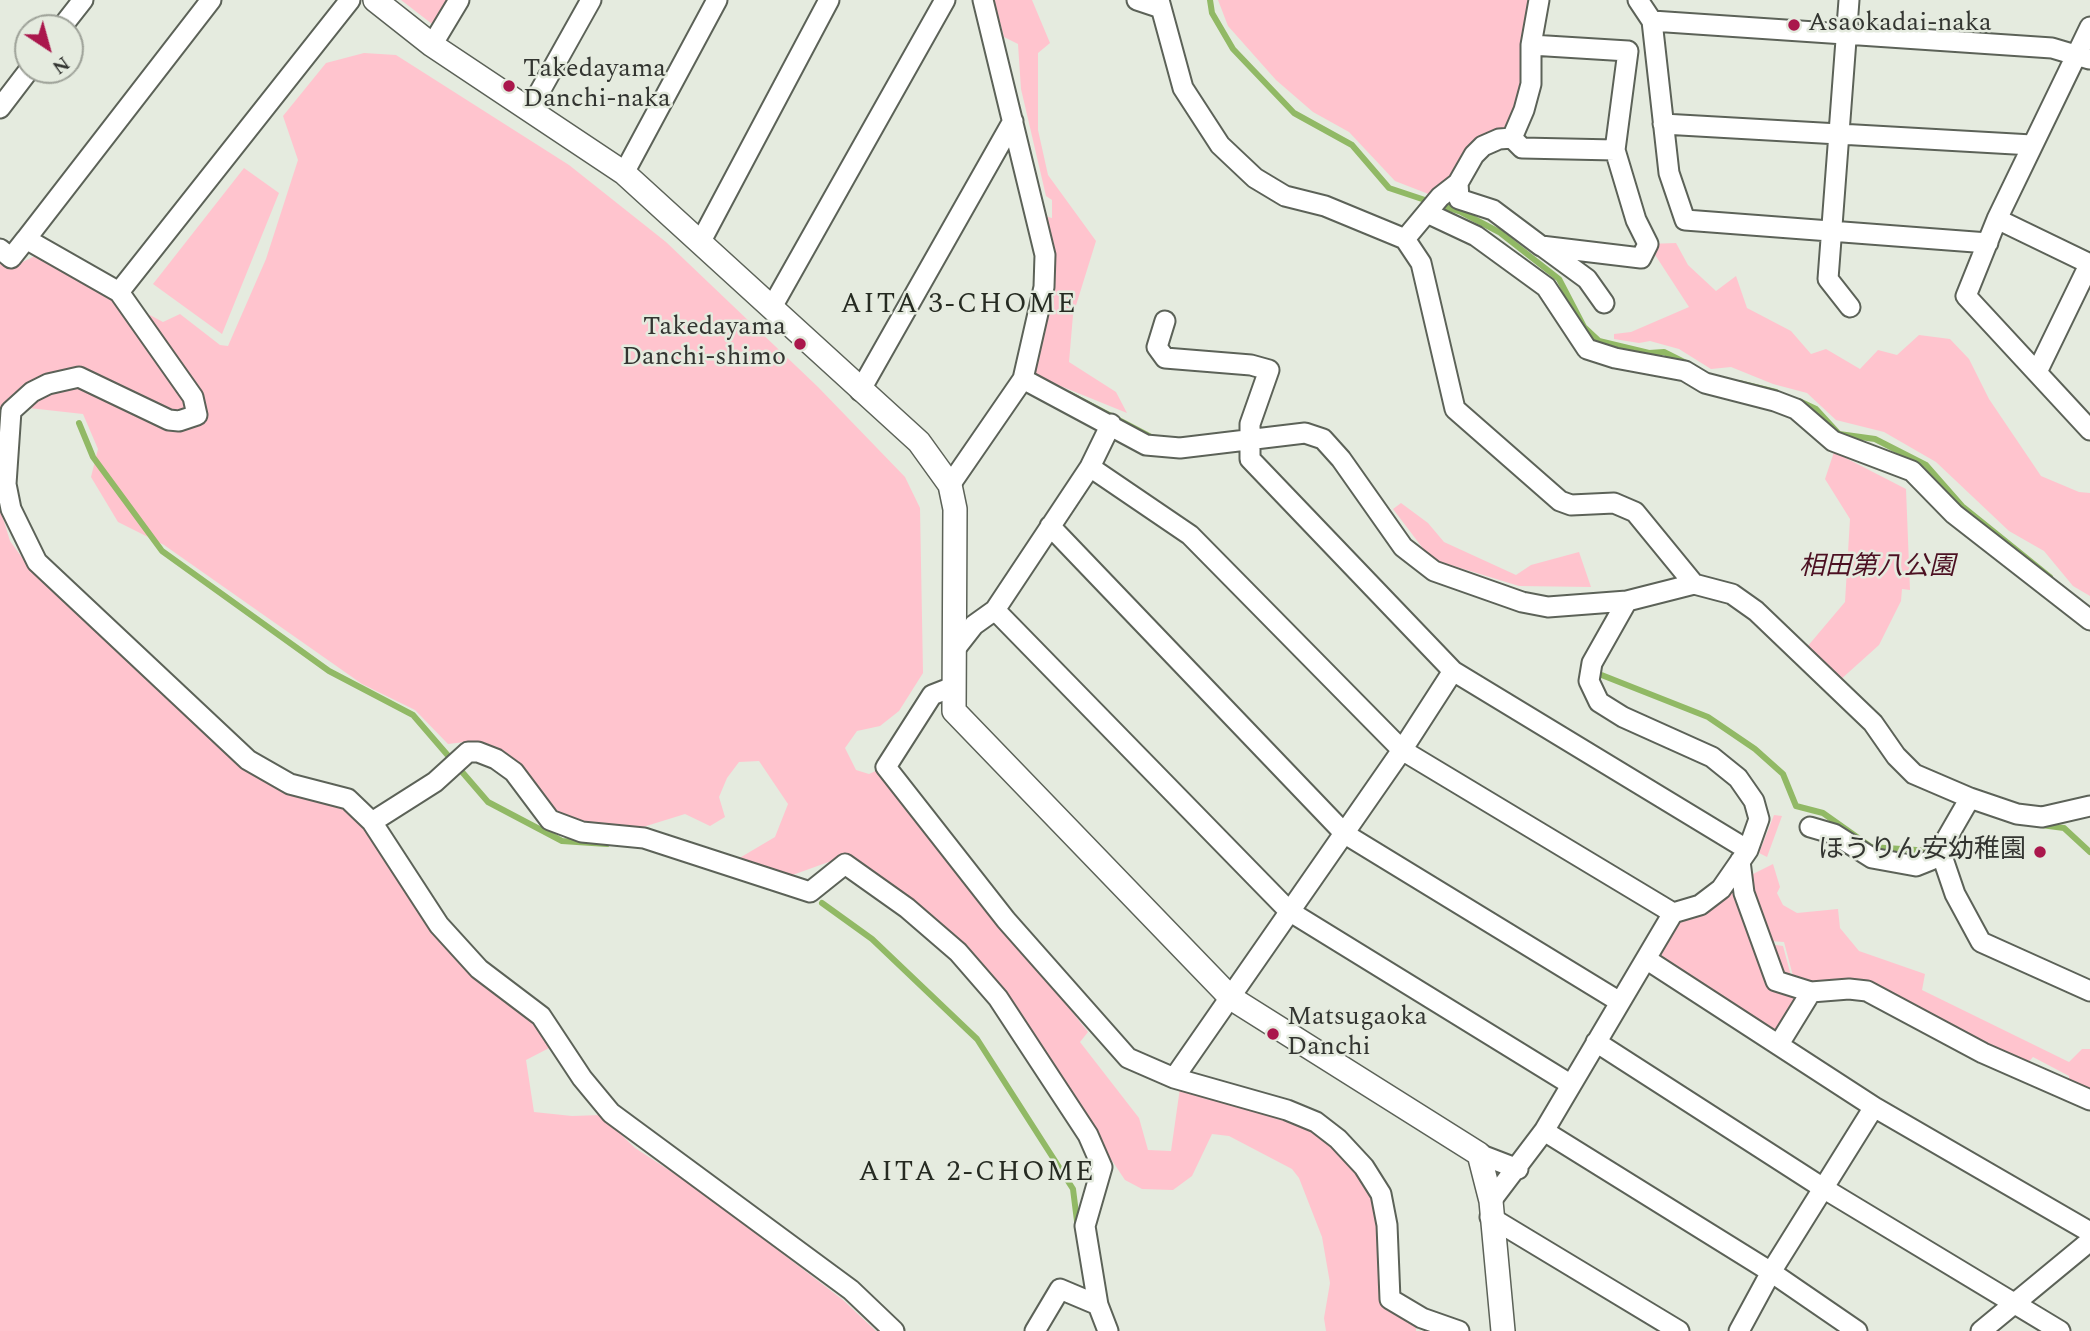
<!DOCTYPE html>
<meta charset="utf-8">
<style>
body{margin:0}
#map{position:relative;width:2090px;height:1331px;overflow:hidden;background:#e5ebdf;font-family:Spectral,serif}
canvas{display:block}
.north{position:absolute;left:14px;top:14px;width:70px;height:70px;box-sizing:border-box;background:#e5ebdf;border:2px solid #9ea299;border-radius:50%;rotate:144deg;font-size:19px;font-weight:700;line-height:28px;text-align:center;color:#333531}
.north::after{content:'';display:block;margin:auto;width:24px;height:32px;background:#aa174c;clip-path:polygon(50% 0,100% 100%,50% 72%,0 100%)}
</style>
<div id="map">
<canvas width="2090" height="1331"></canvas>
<div class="north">N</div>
</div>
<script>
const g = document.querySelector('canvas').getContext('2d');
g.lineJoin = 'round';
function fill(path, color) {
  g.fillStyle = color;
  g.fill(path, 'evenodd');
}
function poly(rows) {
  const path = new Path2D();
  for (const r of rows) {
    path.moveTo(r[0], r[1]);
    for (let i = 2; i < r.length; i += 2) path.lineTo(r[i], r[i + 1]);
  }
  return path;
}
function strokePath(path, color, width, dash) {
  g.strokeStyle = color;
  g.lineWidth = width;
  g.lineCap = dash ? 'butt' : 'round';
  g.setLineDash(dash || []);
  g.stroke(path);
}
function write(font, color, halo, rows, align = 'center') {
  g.font = font + ' Spectral,"Noto Sans JP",serif';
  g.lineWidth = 5;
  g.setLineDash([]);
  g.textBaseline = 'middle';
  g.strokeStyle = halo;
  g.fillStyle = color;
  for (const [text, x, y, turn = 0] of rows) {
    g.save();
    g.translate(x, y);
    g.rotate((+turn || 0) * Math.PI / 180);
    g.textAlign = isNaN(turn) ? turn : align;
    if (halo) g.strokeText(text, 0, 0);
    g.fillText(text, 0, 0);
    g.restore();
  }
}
const green = poly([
 [401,0,451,0,436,27],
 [994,0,1032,0,1050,43,1038,53,1038,130,1048,175,1096,241,1073,315,1069,362,1116,392,1127,413,1031,374,1044,216,1052,218,1052,200,1046,196,1021,89,1018,44,1004,37],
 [1218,0,1535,0,1526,92,1507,131,1480,136,1458,171,1431,195,1395,181,1349,132,1313,112,1276,80,1228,26],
 [364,53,396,55,569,165,666,242,818,387,905,477,920,508,923,673,899,711,880,726,857,731,845,748,856,770,869,774,880,769,1088,1032,1080,1042,1139,1118,1148,1150,1171,1151,1180,1088,1253,1107,1318,1130,1347,1154,1376,1196,1389,1308,1416,1323,1416,1331,1326,1331,1324,1318,1330,1283,1322,1237,1299,1178,1292,1169,1229,1136,1212,1134,1192,1176,1173,1190,1142,1189,1125,1180,969,947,848,855,787,877,731,863,775,837,788,804,759,761,739,762,727,778,719,797,725,817,710,826,685,814,643,827,575,822,546,805,524,768,497,747,473,741,448,744,415,710,362,684,164,545,118,522,91,477,98,449,83,414,20,407,0,433,0,259,12,267,37,255,163,322,180,314,220,345,228,346,266,259,298,160,283,116,326,63],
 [244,168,279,193,222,334,153,284],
 [1676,243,1688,265,1716,291,1736,276,1747,308,1791,331,1811,354,1826,349,1860,369,1878,350,1897,355,1919,335,1950,339,1969,359,1989,399,2041,476,2079,492,2090,493,2090,596,2073,586,2044,551,2009,531,1936,462,1884,432,1836,420,1807,393,1773,384,1731,367,1711,369,1679,349,1650,341,1639,343,1614,339,1614,334,1631,332,1689,307,1648,244],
 [1834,452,1906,489,1910,590,1902,589,1901,601,1879,645,1839,681,1807,647,1845,602,1850,519,1825,479],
 [1401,503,1428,523,1444,542,1516,575,1531,565,1579,552,1591,587,1519,586,1431,559,1393,509],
 [0,508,10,541,26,563,242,763,345,807,369,827,392,866,538,1019,553,1046,526,1060,534,1112,572,1116,601,1115,635,1148,698,1189,843,1300,876,1331,0,1331],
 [1774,815,1782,816,1767,857,1759,853],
 [1773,864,1780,887,1777,893,1783,905,1797,913,1838,909,1840,928,1859,951,1925,974,1922,990,2069,1062,2082,1049,2090,1049,2090,1096,2069,1086,2069,1076,2033,1057,2025,1066,1849,979,1813,986,1793,976,1784,942,1768,941,1749,876],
 [1736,878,1772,984,1803,996,1779,1035,1653,952,1671,920],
 [1769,944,1783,946,1791,976,1780,978]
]);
const stream = poly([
 [1210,0,1212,13,1233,49,1294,113,1352,145,1389,188,1461,212,1499,232,1559,279,1584,327,1599,341,1649,353,1664,352,1690,365],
 [1739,383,1776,392],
 [1069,394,1149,436],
 [1799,401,1816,409,1839,434,1875,439,1926,465,1962,506,2050,577],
 [79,423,93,457,162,551,329,671,413,715,488,802,562,841,607,844],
 [1599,668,1599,674,1708,717,1755,749,1783,774,1796,806,1823,813,1871,847,1932,851],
 [2041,825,2064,828,2090,852],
 [822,903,872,939,977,1039,1073,1189,1078,1229]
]);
const minor = poly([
 [1137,0,1161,8],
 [1159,0,1183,88,1220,145,1255,178,1285,196,1325,206,1405,239,1421,263,1455,409,1560,501,1571,505,1614,503,1635,512,1694,584],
 [1638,0,1652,21,2052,48,2089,59],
 [1849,0,1828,279,1850,307],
 [1652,21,1669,173,1685,220,1988,243],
 [2090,27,1997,219,1966,296,2090,430],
 [61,28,83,0],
 [432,45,459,0],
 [0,108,29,70],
 [530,109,591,0],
 [1663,124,2032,145],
 [1512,138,1522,148,1615,150],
 [624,173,717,0],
 [1458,183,1459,199,1493,210,1541,246,1641,258,1648,244,1636,220,1615,150,1628,51,1531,45],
 [1427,213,1476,236,1546,287,1587,349,1615,358,1685,371,1705,383,1775,401,1796,409,1833,441,1912,471,1954,514,2090,620],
 [1997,219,2090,264],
 [26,239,211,0],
 [1405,239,1440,197,1458,183,1474,155,1483,146,1499,139,1512,138,1524,110,1531,84,1531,45,1539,0],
 [701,241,829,0],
 [1542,246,1587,279,1604,303],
 [0,249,11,258,26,239,119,292,193,397,197,415,179,421,169,420,79,377,48,384,32,392,11,411,6,484,11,509,37,562,248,760,290,784,348,799,372,822,439,925,479,969,541,1016,582,1078,611,1113,851,1290,894,1331],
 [119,292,350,0],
 [772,307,945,0],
 [1165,321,1157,347,1165,358,1251,365,1269,370,1250,424,1250,459,1453,671,1748,850],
 [2037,372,2090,263],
 [1023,379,1146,445,1180,448,1305,433,1323,439,1341,459,1403,547,1434,571,1522,602,1548,607,1627,601,1694,584,1732,594,1756,611,1873,723,1896,756,1914,774,1970,798,2017,814,2042,817,2090,806],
 [860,391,1013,121],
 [1090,467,1190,535,1402,750,1673,913],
 [950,485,1023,379,1044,287,1045,255,983,0],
 [1050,526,1345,834,1620,1002],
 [995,610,1289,911,1570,1084],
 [956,648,974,625,995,610,1090,467,1111,424],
 [955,686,932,695,886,767,1006,920,1128,1058,1174,1078,1287,1110,1316,1122,1338,1139,1364,1167,1381,1194,1387,1225,1390,1299,1422,1318,1459,1331],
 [1970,798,1940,850,1955,894,1981,942,2090,991],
 [372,822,435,782,468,752,478,752,496,759,514,772,550,820,582,832,644,838,810,892,845,864,907,908,958,952,998,998,1088,1135,1102,1167,1085,1226,1098,1305],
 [1810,827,1834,834,1872,858,1916,866,1931,860,1940,850],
 [1740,861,1744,893,1776,981,1811,992,1849,989,1867,991,1983,1053,2090,1100],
 [1646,959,1874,1107,2090,1232],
 [1596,1042,1823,1188,2060,1331],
 [1779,1044,1811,992],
 [1174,1078,1402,750,1453,671],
 [1544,1131,1771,1272,1857,1331],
 [1479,1154,1518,1169],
 [1491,1201,1544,1131,1673,913,1700,905,1721,889,1748,850,1759,819,1754,801,1738,778,1712,757,1623,717,1599,702,1589,681,1592,663,1627,601],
 [1490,1217,1679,1331],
 [1035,1331,1060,1289,1098,1305,1108,1331],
 [1739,1331,1771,1272,1874,1107],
 [1981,1331,2090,1241]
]);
const tertiary = poly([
 [375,0,432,45,624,173,919,442,950,485,955,509,954,711,1231,998,1479,1154,1491,1201,1503,1331]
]);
const markers = [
 [1794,25,7,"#aa174c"],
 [509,86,7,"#aa174c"],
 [800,344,7,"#aa174c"],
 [2040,852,7,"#aa174c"],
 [1273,1034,7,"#aa174c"]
];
const poiNames = [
 ["Asaokadai-naka",1808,25],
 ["Takedayama",523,71],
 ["Danchi-naka",523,101],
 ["Takedayama",786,329,"right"],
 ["Danchi-shimo",786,359,"right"],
 ["ほうりん安幼稚園",2026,852,"right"],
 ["Matsugaoka",1287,1019],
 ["Danchi",1287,1049]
];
const parkNames = [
 ["相田第八公園",1877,569]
];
const neighbourhoodNames = [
 ["AITA 3-CHOME",959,307],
 ["AITA 2-CHOME",977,1175]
];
fill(green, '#ffc4ce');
strokePath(stream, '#91b965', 6);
strokePath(minor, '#5c6258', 23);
strokePath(tertiary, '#5c6258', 26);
strokePath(minor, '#fff', 19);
strokePath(tertiary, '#fff', 23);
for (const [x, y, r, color] of markers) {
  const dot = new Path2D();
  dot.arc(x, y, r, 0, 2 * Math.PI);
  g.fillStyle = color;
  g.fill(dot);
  strokePath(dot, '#e5ebdf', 2.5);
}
write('26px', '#333531', '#e5ebdf', poiNames, 'left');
write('italic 26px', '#4c1022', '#e5ebdf', parkNames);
g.letterSpacing = '2px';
write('28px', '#262b22', '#e5ebdf', neighbourhoodNames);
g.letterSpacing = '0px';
</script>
